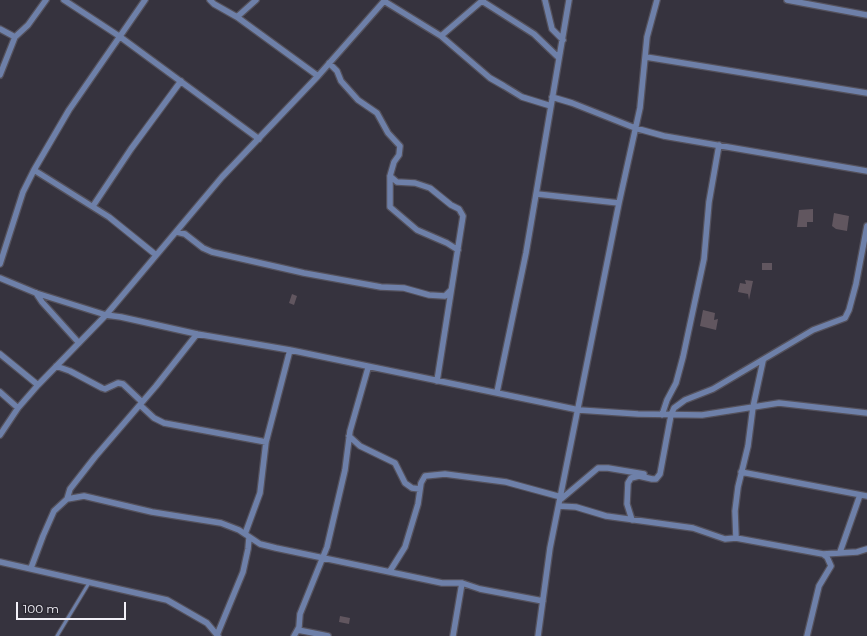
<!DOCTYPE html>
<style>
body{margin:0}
#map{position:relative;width:867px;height:636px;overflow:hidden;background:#36333e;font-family:Montserrat,sans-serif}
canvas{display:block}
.scale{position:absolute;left:16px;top:602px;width:110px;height:18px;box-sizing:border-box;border:2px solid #f3f1f8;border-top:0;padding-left:5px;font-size:12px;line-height:14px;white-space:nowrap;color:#f3f1f8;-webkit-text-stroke:3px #2c2933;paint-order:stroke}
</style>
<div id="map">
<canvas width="867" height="636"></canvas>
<div class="scale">100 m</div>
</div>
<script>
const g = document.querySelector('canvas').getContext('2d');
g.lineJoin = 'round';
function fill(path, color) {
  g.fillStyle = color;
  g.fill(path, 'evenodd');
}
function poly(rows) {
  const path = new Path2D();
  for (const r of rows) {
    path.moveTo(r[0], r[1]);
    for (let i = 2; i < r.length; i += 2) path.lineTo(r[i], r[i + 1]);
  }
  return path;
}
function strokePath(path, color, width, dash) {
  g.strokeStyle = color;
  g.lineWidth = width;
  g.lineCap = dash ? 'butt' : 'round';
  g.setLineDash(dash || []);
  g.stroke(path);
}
const building = poly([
 [813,209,813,222,807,222,807,227,797,227,799,210],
 [834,213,849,216,847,231,836,229,832,226],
 [762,263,772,263,772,270,762,270],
 [745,280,753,281,749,300,748,294,738,292,740,283,746,284],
 [292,294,297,296,294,305,289,303],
 [703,310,715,313,714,320,718,319,716,330,700,326],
 [340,616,350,618,349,624,339,622]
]);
const service = poly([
 [57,636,89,583]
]);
const minor = poly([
 [64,0,119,36,259,139],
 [210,0,214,4,237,17,318,76],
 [545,0,552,29,563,40],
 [787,0,867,15],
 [384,1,441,36,490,78,504,86,522,97,551,106],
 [482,1,534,34,559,58],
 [237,17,256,0],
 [0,29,15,37],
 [441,36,483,0],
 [646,57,867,93],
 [329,63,337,71,341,81,358,100,377,113,388,133,400,146,399,155,394,162,390,176,390,207,417,230,447,243,458,250],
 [0,75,15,37,28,25,46,0],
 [552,97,572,103,635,128,664,136,867,171],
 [34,170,109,217,156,255],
 [390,176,397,182,415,183,430,188,451,205,459,209,463,216,437,381],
 [537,194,619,203],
 [93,206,131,149,181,81],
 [177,232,185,234,203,248,212,252,304,273,381,287,404,288,429,295,445,296,451,290],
 [0,264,23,192,34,170,69,110,145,0],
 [0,278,36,293,106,315,121,317,197,334,290,350,579,410,638,414,702,415,779,403,867,413],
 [36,293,42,302,79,343],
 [0,354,38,385],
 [56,366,70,371,102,388,105,389,118,383,123,384,142,402],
 [0,392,18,408],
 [497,392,526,253,569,0],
 [140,405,154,418,164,423,266,442],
 [662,415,667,400,676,383,683,357,704,259,709,202,719,145],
 [0,435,18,408,38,385,106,315,222,177,318,76,385,0],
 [349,436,360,446,395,463,405,483,412,488,420,489],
 [741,472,867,496],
 [67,499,70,489,95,457,156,386,197,334],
 [560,500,598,468,608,468,644,474],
 [559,506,576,507,606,516,693,528,725,539,736,538,823,554,827,557,831,566,819,586,807,636],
 [632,520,627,504,628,483,631,478,639,476,652,479,656,479,660,474,671,415,674,408,685,400,713,389,813,330,845,318,849,310,856,284,867,226],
 [245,534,260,493,266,442,290,350],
 [736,538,735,511,738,487,748,446,753,407,763,361],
 [840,552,860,495],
 [823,554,857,552,867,549],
 [0,562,167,600,207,623,218,636],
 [31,568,43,536,54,511,67,499,84,496,152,512,221,523,239,530,260,544,276,548,442,583,462,583,480,589,543,601],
 [390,571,405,547,418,504,421,483,425,476,445,474,506,482,561,497],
 [298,630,328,636],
 [217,635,243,572,248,549,249,538],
 [294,636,299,627,300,614,327,547,345,470,350,431,368,368],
 [453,636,462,583],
 [538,636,550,548,619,203,640,108,647,37,657,0]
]);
fill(building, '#61565f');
strokePath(service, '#54515c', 5);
strokePath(minor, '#54515c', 8);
strokePath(service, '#6e80a9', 3);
strokePath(minor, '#6e80a9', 5.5);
</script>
